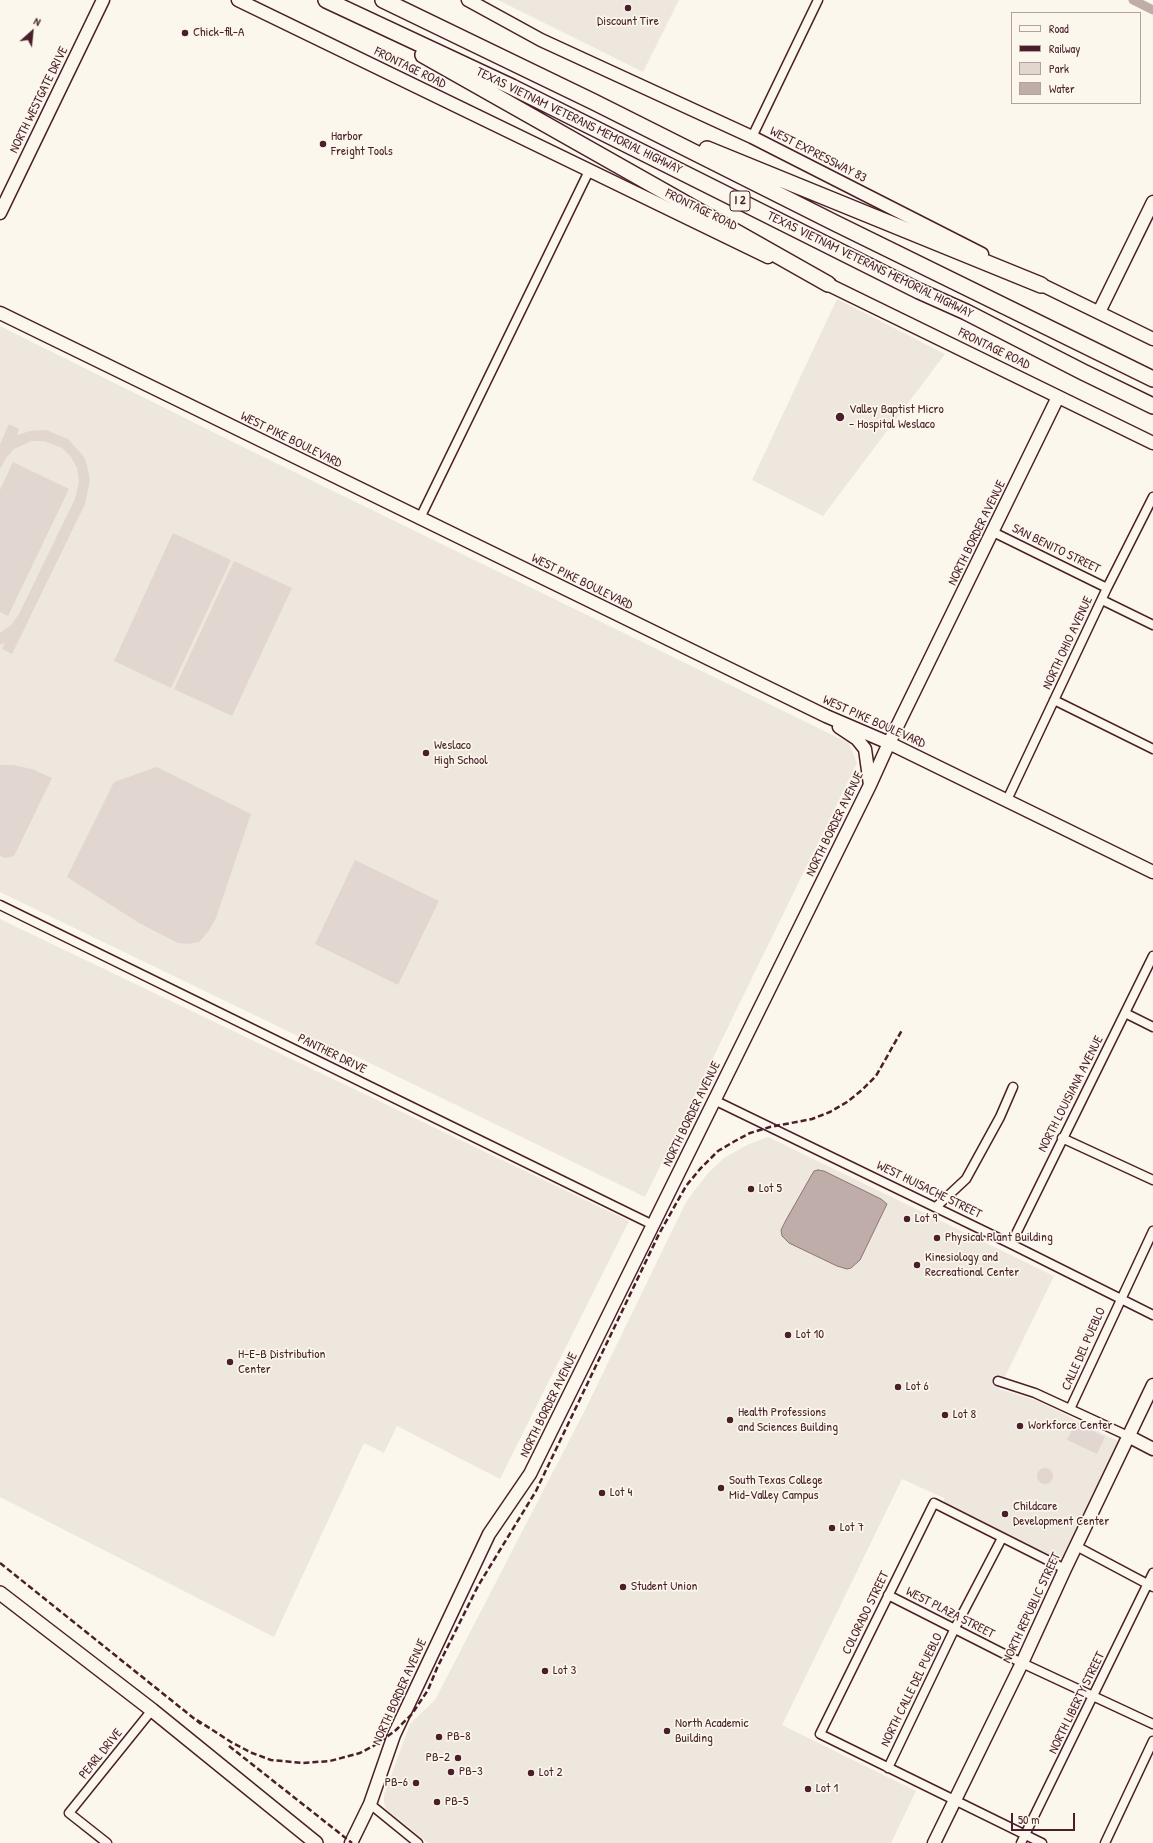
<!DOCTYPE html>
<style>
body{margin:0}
#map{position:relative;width:1153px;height:1843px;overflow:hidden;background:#fbf7ec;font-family:"Patrick Hand",sans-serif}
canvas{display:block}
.legend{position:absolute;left:1011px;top:12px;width:130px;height:92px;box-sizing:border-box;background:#fbf7ec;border:1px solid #b4a19f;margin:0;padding:5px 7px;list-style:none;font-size:12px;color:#4a1f2b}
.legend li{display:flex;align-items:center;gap:8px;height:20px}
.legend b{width:20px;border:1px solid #b4a19f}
.north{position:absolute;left:12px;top:12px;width:40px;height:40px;-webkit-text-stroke:3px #fbf7ec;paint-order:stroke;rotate:27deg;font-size:11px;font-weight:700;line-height:16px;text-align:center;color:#4a1f2b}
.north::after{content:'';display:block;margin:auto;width:14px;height:18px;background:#4a1f2b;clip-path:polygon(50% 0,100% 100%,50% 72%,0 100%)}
.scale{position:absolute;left:1011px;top:1813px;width:64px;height:18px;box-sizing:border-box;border:2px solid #4a1f2b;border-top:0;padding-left:5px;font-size:12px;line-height:14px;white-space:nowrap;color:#4a1f2b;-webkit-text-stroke:3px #fbf7ec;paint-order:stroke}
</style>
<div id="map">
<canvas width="1153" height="1843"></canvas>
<ul class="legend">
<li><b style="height:5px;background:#fbf7ec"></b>Road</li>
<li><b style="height:5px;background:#4a1f2b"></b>Railway</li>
<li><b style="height:11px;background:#e2d7d0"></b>Park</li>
<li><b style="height:11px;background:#bfadaa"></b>Water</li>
</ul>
<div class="north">N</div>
<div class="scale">50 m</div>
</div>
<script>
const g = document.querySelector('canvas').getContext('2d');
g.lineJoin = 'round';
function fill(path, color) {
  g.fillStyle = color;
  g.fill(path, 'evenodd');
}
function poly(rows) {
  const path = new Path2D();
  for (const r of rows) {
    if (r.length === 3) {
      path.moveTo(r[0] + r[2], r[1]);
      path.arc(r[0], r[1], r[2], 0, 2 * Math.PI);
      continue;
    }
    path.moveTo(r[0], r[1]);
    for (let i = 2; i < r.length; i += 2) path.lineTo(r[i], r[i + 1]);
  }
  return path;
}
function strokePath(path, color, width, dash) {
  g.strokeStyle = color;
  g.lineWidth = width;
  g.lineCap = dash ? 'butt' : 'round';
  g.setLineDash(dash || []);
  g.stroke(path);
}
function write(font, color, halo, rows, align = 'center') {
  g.font = font + ' "Patrick Hand",sans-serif';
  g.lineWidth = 3.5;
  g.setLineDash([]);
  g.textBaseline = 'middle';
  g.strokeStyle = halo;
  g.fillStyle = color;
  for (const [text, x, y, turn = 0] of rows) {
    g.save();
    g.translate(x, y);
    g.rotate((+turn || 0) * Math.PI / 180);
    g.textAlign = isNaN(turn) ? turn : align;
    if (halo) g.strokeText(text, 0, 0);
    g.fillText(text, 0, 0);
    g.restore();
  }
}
const built = poly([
 [498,0,679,0,643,72],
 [837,299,945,354,823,516,752,480],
 [0,326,239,445,849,743,857,763,645,1197,341,1049,335,1054,0,892],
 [0,919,629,1221,500,1479,397,1426,384,1453,364,1443,274,1637,0,1497],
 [768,1137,1054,1276,999,1389,1038,1401,1118,1441,1119,1443,1063,1559,1060,1560,944,1502,944,1498,902,1479,782,1725,916,1791,891,1843,428,1843,386,1809,384,1803,384,1795,410,1724,435,1700,586,1408,686,1202,708,1173,724,1158,747,1145]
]);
const green = poly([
 [9,424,19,429,17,435,30,431,46,430,68,439,84,457,87,465,90,480,85,504,12,654,2,649,5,643,0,645,0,633,11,625,19,614,75,499,79,481,77,468,71,457,62,448,44,441,32,441,14,449,6,458,0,469,0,444],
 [13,462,69,489,8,616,0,612,0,490],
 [173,533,231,560,171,688,114,661],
 [234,561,292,588,232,716,174,689],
 [0,765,13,765,32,769,52,778,14,856,5,858,0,856],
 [157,767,251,814,216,918,208,932,199,942,188,944,178,943,139,923,67,877,114,782],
 [355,860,439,901,398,985,315,944],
 [1076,1422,1105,1437,1097,1454,1067,1440],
 [1045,1476,8]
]);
const water = poly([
 [818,1170,824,1171,881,1199,887,1204,860,1260,851,1268,847,1269,837,1266,789,1243,782,1236,781,1230,786,1220,811,1176,814,1171,818,1170]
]);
const canal = poly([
 [1133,0,1153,10]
]);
const street = poly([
 [752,137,818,0],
 [420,518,589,171],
 [993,532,1107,588],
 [1102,600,1153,625],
 [1054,700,1153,749],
 [1007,800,1107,588,1153,497],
 [0,905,653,1225],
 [1125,1013,1153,1027],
 [714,1100,1011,1244,1153,1315],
 [1062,1138,1153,1180],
 [936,1207,966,1179,1000,1117,1013,1087],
 [1011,1244,1153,956],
 [998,1381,1035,1393,1128,1436],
 [1070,1409,1153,1231],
 [1076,1546,1153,1587],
 [888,1595,1022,1663,1153,1724],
 [888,1768,955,1628,1002,1538],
 [370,1804,418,1843],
 [107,1843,69,1813,152,1710],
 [1021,1843,1153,1573],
 [1042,1843,820,1734,934,1503,1065,1569],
 [1105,1843,1153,1741]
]);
const secondary = poly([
 [238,0,768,257],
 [468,0,541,40,752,137,982,254],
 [0,213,103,0],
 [821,281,1153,443],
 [1034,281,1153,339],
 [1099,312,1153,202],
 [0,313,826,716,889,743,1153,872],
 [839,727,857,739,865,749,870,785],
 [1128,1436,1153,1449],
 [351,1843,370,1804,394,1735,489,1534,530,1474,870,785,889,743,1058,397],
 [934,1843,1022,1663,1065,1569,1153,1385]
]);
const primary = poly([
 [0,1593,152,1710,316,1843]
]);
const highway = poly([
 [326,0,512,87,919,291,966,312,1083,372,1153,406],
 [383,0,594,102,835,223,1153,379],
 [423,55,828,284],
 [707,149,1041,285]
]);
const rail = poly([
 [0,1563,201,1724],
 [197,1720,231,1742,252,1753,271,1760,303,1763,330,1761,360,1753,377,1744,396,1730,412,1714,428,1690,437,1668,478,1586,536,1491,659,1234,686,1186,700,1169,718,1151,735,1141,750,1133,770,1127,812,1119,830,1112,847,1102,862,1090,876,1076,902,1030],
 [229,1746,352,1843]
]);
const markers = [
 [628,8,4,"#4a1f2b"],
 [185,33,4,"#4a1f2b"],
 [323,144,4,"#4a1f2b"],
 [840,417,5,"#4a1f2b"],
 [426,753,4,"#4a1f2b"],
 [751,1189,4,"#4a1f2b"],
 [907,1219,4,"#4a1f2b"],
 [937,1238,4,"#4a1f2b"],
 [917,1265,4,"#4a1f2b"],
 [788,1335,4,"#4a1f2b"],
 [230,1362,4,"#4a1f2b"],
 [898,1387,4,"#4a1f2b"],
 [945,1415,4,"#4a1f2b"],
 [730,1420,4,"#4a1f2b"],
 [1020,1426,4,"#4a1f2b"],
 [721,1488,4,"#4a1f2b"],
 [602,1493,4,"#4a1f2b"],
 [1005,1514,4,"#4a1f2b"],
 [832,1528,4,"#4a1f2b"],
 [623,1587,4,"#4a1f2b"],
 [545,1671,4,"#4a1f2b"],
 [667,1731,4,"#4a1f2b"],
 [439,1737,4,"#4a1f2b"],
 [458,1758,4,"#4a1f2b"],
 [451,1772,4,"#4a1f2b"],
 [531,1773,4,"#4a1f2b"],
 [416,1783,4,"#4a1f2b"],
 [808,1789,4,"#4a1f2b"],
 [437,1802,4,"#4a1f2b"]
];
const shields = [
 [740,201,20]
];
const shieldNames = [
 ["I 2",740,201]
];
const poiNames = [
 ["Discount Tire",628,22,"center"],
 ["Chick-fil-A",193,33],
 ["Harbor",331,137],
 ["Freight Tools",331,152],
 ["Valley Baptist Micro",849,410],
 ["- Hospital Weslaco",849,425],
 ["Weslaco",434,746],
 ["High School",434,761],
 ["Lot 5",759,1189],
 ["Lot 9",915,1219],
 ["Physical Plant Building",945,1238],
 ["Kinesiology and",925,1258],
 ["Recreational Center",925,1273],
 ["Lot 10",796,1335],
 ["H-E-B Distribution",238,1355],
 ["Center",238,1370],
 ["Lot 6",906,1387],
 ["Health Professions",738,1413],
 ["and Sciences Building",738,1428],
 ["Lot 8",953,1415],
 ["Workforce Center",1028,1426],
 ["South Texas College",729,1481],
 ["Mid-Valley Campus",729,1496],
 ["Lot 4",610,1493],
 ["Childcare",1013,1507],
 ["Development Center",1013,1522],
 ["Lot 7",840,1528],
 ["Student Union",631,1587],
 ["Lot 3",553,1671],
 ["North Academic",675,1724],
 ["Building",675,1739],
 ["PB-8",447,1737],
 ["PB-2",450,1758,"right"],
 ["PB-3",459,1772],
 ["Lot 2",539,1773],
 ["PB-6",408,1783,"right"],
 ["Lot 1",816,1789],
 ["PB-5",445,1802]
];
const streetNames = [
 ["FRONTAGE ROAD",410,68,26],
 ["NORTH WESTGATE DRIVE",39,100,-64],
 ["TEXAS VIETNAM VETERANS MEMORIAL HIGHWAY",579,121,26],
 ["WEST EXPRESSWAY 83",818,155,27],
 ["FRONTAGE ROAD",701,210,26],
 ["TEXAS VIETNAM VETERANS MEMORIAL HIGHWAY",870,265,26],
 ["FRONTAGE ROAD",994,349,26],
 ["WEST PIKE BOULEVARD",291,440,26],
 ["NORTH BORDER AVENUE",977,533,-64],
 ["SAN BENITO STREET",1056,549,26],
 ["WEST PIKE BOULEVARD",582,582,26],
 ["NORTH OHIO AVENUE",1068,643,-65],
 ["WEST PIKE BOULEVARD",874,722,24],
 ["NORTH BORDER AVENUE",835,824,-64],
 ["PANTHER DRIVE",332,1054,26],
 ["NORTH LOUISIANA AVENUE",1071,1094,-63],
 ["NORTH BORDER AVENUE",692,1114,-64],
 ["WEST HUISACHE STREET",929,1190,26],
 ["CALLE DEL PUEBLO",1084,1349,-66],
 ["NORTH BORDER AVENUE",549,1405,-64],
 ["NORTH REPUBLIC STREET",1032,1608,-65],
 ["COLORADO STREET",866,1613,-64],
 ["WEST PLAZA STREET",950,1613,27],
 ["NORTH CALLE DEL PUEBLO",912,1690,-64],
 ["NORTH BORDER AVENUE",400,1692,-66],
 ["NORTH LIBERTY STREET",1077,1703,-64],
 ["PEARL DRIVE",101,1754,-51]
];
fill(built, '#eee7de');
fill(green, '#e2d7d0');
fill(water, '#bfadaa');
strokePath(water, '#907477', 1);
strokePath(canal, '#bfadaa', 9);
strokePath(street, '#4a1f2b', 11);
strokePath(secondary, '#4a1f2b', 15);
strokePath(primary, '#4a1f2b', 16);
strokePath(highway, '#4a1f2b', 18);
strokePath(street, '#fbf7ec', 8);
strokePath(secondary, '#fbf7ec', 12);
strokePath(primary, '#fbf7ec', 13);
strokePath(highway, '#fbf7ec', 15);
strokePath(rail, '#4a1f2b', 2.5, [6, 3]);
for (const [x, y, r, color] of markers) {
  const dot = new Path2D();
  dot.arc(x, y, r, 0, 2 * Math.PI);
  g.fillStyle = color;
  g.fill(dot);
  strokePath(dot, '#fbf7ec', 1.5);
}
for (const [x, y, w] of shields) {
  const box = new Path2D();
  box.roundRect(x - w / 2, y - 10, w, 20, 3);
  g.fillStyle = '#fbf7ec';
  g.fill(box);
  strokePath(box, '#4a1f2b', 1);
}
write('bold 12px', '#4a1f2b', null, shieldNames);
write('13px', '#4a1f2b', '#fbf7ec', poiNames, 'left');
write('13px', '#4a1f2b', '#fbf7ec', streetNames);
</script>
